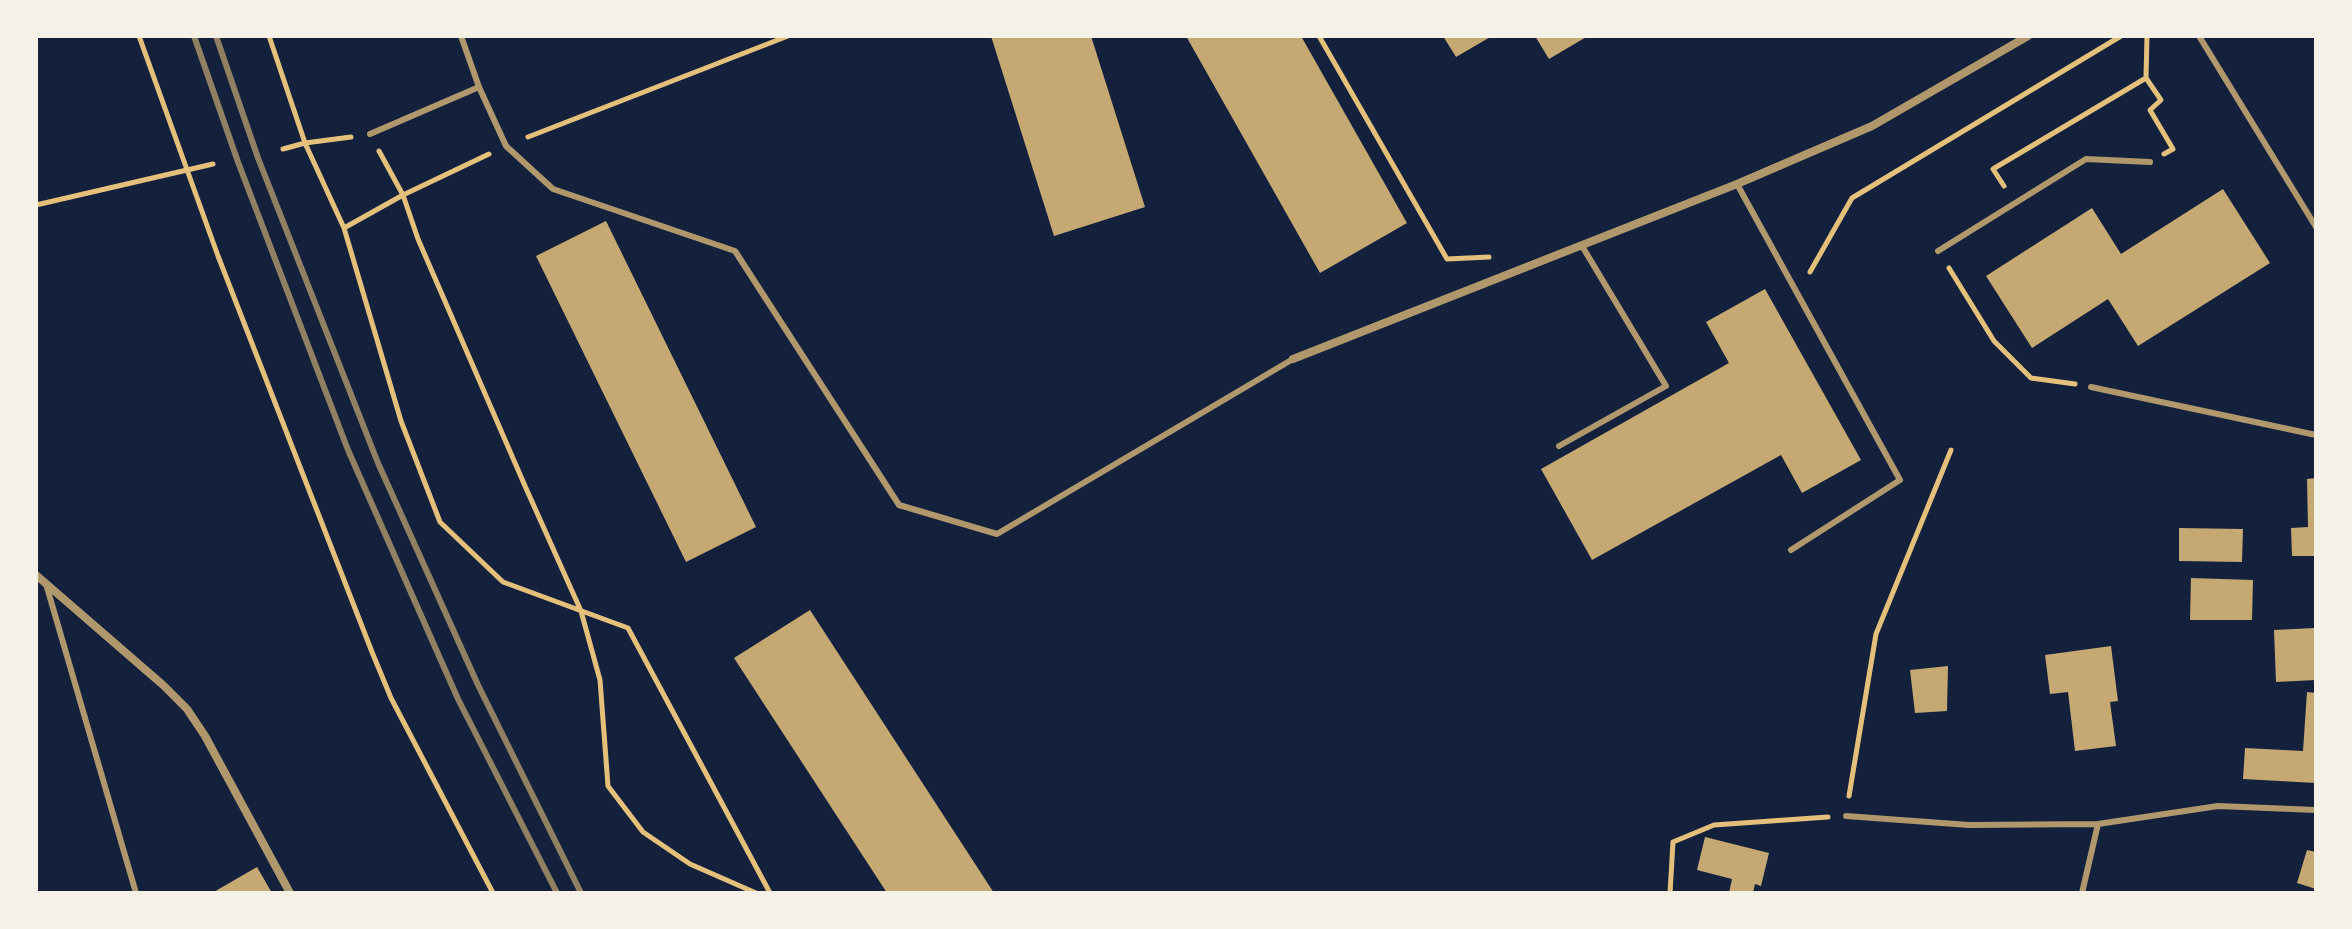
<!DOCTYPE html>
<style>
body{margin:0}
#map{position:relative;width:2352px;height:929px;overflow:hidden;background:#14213d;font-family:"Source Sans 3",sans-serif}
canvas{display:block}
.frame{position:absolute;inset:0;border:38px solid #f6f1e7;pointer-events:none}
</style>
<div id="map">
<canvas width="2352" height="929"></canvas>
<div class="frame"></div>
</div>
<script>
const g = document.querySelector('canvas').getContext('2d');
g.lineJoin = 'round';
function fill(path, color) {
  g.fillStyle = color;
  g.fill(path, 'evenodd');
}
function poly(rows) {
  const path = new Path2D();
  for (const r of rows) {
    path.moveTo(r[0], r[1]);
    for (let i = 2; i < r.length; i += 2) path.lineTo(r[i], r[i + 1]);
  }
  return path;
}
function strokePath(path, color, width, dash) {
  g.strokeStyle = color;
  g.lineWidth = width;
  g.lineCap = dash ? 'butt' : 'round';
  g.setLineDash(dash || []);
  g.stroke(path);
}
const building = poly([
 [991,36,1091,36,1145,207,1054,236],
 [1186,36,1301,36,1407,223,1320,273],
 [1443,36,1492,36,1456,57],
 [1535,36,1588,36,1549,59],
 [2223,189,2270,263,2138,346,2108,299,2032,348,1986,276,2092,208,2121,254],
 [606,221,756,527,686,562,536,256],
 [1765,289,1861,460,1802,493,1781,455,1592,560,1541,469,1729,363,1706,322],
 [2316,478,2316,556,2292,556,2291,528,2308,527,2307,479],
 [2179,528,2243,529,2242,562,2179,561],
 [2191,578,2253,580,2252,620,2190,620],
 [810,610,994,893,887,893,734,658],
 [2314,628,2316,680,2276,682,2274,630],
 [2111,646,2118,701,2110,702,2116,746,2075,751,2068,692,2050,694,2045,655],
 [1948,666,1947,711,1915,713,1910,670],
 [2307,692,2316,693,2316,783,2243,779,2245,748,2303,751],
 [1705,837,1769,853,1761,886,1755,884,1753,893,1729,893,1732,879,1697,870],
 [2307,850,2316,852,2316,889,2297,883],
 [257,867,272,893,212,893]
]);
const path = poly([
 [139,36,218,256,372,652,391,698,493,893],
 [269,36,305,143,344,228,401,421,440,522,503,582,628,628,770,893],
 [1319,36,1447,259,1489,257],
 [2147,36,2146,78,2161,100,2150,110,2173,149,2164,154],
 [528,137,788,36],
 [283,149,305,143,351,137],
 [379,151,403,195,418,239,525,486,581,611,600,680,608,786,643,832,690,864,756,893],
 [2004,186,1993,169,2146,78],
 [36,205,213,164],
 [344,228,403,195,489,154],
 [1949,268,1994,341,2031,378,2075,384],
 [1810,272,1852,198,2121,36],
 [1849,796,1876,634,1951,450],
 [1670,893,1673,842,1714,825,1828,817]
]);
const service = poly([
 [2199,36,2316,227],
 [479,87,506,146,553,189,735,251,899,505,997,534,1293,359],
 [370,134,479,87,461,36],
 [1737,184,1900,480,1791,550],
 [1938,251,2086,159,2150,162],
 [2091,387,2316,435],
 [1559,446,1666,386,1582,246],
 [46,584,136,893],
 [1846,816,1969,825,2098,824,2218,806,2316,810],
 [2082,893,2098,824]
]);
const minor = poly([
 [1293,359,1737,184,1872,126,2028,36],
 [36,575,163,685,187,709,205,736,290,893]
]);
const rail = poly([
 [194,36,238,162,348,450,458,699,557,893],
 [216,36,258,158,378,463,478,685,581,893]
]);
fill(building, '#c6a872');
strokePath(path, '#e5c07b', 5);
strokePath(service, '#b1986c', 6);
strokePath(minor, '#b1986c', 8);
strokePath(rail, '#918062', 6);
</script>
